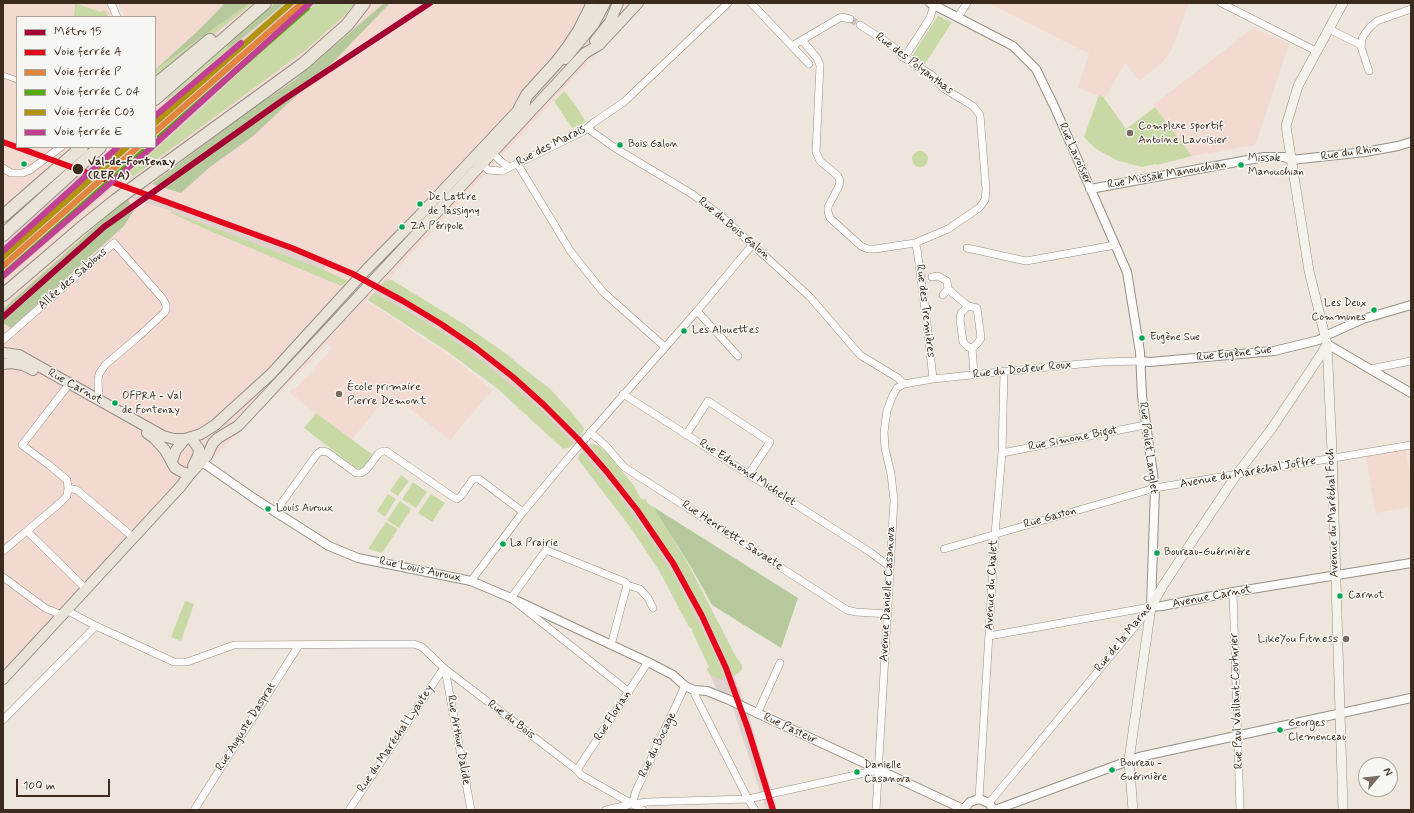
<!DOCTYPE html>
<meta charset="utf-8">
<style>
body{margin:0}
#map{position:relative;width:1414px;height:813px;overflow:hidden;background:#eee6dc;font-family:Mynerve,sans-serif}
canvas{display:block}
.frame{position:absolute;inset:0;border:4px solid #3b2a1e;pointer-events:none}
.legend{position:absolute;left:16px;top:16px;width:140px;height:132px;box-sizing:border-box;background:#f6f6f2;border:1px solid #aba49d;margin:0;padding:5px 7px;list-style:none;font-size:12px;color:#3b2a1e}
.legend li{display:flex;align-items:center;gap:8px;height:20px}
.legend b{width:20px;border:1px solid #aba49d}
.north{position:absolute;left:1358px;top:757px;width:40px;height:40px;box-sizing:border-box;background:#f6f6f2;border:1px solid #aba49d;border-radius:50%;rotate:62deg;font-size:11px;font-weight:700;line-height:16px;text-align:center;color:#3b2a1e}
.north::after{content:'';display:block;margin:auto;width:14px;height:18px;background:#7a6c60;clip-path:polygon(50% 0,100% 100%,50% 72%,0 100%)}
.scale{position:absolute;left:16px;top:779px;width:94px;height:18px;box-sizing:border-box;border:2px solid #3b2a1e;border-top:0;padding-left:5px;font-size:12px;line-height:14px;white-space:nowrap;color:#3b2a1e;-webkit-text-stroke:3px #f6f6f2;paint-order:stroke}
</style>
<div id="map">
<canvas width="1414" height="813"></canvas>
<div class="frame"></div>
<ul class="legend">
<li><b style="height:5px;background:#a50034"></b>Métro 15</li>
<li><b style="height:5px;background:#e3051c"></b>Voie ferrée A</li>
<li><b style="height:5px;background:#e0843e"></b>Voie ferrée P</li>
<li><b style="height:5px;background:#56aa0c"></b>Voie ferrée C 04</li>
<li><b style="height:5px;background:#b2930e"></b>Voie ferrée C03</li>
<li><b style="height:5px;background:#c04191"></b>Voie ferrée E</li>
</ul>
<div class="north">N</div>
<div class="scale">100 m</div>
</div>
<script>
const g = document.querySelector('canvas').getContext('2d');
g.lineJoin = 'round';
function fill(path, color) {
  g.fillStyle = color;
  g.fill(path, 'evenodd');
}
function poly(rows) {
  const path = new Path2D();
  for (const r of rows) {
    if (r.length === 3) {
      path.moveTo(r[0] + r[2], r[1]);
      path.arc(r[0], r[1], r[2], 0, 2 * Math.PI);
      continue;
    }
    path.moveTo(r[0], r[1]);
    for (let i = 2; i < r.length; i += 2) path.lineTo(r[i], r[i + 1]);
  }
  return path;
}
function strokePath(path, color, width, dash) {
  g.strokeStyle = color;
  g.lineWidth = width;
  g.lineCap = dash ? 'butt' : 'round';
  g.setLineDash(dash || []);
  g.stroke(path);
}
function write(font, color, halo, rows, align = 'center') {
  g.font = font + ' Mynerve,sans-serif';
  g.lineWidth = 3;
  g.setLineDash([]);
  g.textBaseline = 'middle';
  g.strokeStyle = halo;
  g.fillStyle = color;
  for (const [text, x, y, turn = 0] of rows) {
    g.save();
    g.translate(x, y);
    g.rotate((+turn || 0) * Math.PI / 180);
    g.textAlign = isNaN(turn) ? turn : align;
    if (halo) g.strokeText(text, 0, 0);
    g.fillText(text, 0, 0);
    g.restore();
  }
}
const built = poly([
 [3,3,111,3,119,17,17,17,17,147,155,147,155,17,125,17,118,3,643,3,365,304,372,304,460,363,492,390,450,440,389,393,352,440,289,393,293,388,295,389,307,376,309,377,316,369,314,368,332,348,327,343,304,368,204,467,168,495,69,604,3,670],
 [988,3,1189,3,1171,51,1163,62,1139,81,1125,63,1105,98,1078,88,1089,54],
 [1253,28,1289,44,1255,145,1192,156,1153,105],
 [1406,450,1411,483,1411,507,1375,513,1366,456]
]);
const industrial = poly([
 [285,3,316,3,254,57,206,105,102,196,3,281,3,246,68,185,113,147,155,147,155,111],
 [142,190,328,259,324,270,171,211,131,198],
 [388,278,465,325,502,351,551,390,572,413,584,428,581,436,589,444,597,445,607,453,634,486,640,498,644,500,645,498,648,504,655,508,655,510,687,562,736,657,742,665,742,669,740,672,734,676,744,700,777,810,766,810,729,696,718,691,707,669,709,667,692,631,693,629,689,627,660,572,631,528,581,463,578,458,582,452,574,444,568,448,502,392,447,351,368,300]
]);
const green = poly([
 [75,3,100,12,105,10,109,17,74,17],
 [250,3,253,3,155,81,155,70],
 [316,3,355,3,346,14,307,49,134,176,127,174,206,105,254,57],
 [938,16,942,17,943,19,952,22,925,64,912,56],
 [226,45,230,48,168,100,165,98],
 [564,91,574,103,586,122,572,128,554,101],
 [1099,95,1105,98,1104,98,1126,129,1155,107,1192,156,1157,165,1156,164,1142,167,1116,160,1096,149,1084,137],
 [920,159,8],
 [171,211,324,270,348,281,341,286,210,231,171,213],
 [392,280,465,325,502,351,551,390,572,413,584,428,581,436,536,394,497,360,439,320,381,285,385,281],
 [374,293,414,315,448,336,482,361,540,409,574,444,568,448,563,449,497,388,447,351,368,300],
 [316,413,373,455,365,466,359,469,356,468,304,428],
 [589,444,597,445,607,453,634,486,640,498,644,500,645,498,648,504,655,508,655,510,687,562,736,657,742,665,742,669,740,672,733,676,720,644,702,609,682,572,664,544,633,499],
 [582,452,619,496,654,544,675,577,708,641,721,669,724,678,720,679,710,674,707,669,709,667,692,631,693,629,689,627,660,572,631,528,581,463,578,458,579,455],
 [401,475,409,481,398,496,390,491],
 [413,482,427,492,416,508,402,499],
 [388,494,396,499,385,517,377,511],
 [431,494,445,503,432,522,418,513],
 [400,501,411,509,399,528,387,520],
 [386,522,398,529,382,553,368,549],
 [185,601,194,604,181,641,171,637]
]);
const forest = poly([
 [225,3,250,3,155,70,202,27],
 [275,3,285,3,230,48,226,45],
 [384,3,390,3,335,60,253,136,210,167,181,193,152,184,248,112,295,80],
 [127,198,134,210,124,226,11,328,3,323,3,309],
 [655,508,798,598,781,648,712,605,691,567,655,510]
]);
const minorTunnel = poly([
 [850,19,860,25]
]);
const pedestrian = poly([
 [3,75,17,80]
]);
const minor = poly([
 [111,3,117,17],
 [751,3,809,64],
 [1221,3,1316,51],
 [958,17,967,3],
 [1329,29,1361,45],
 [802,40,841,17,850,19],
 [792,46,802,40,817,58,820,65,816,152,820,161,838,176,840,181,839,186,828,207,828,212,830,218,861,246,868,249,875,249,915,243,948,229,979,208,985,200,986,189,980,115,973,106,943,88,933,76,903,57,898,51,891,45,860,25],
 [902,57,908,52,930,18,934,5],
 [1369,71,1361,47,1362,39,1364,35,1370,27,1377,21,1411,9],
 [587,128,615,148,692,194,720,215,810,297,860,355,898,378,904,384],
 [492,153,503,163,509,167],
 [480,161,488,170,502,171,584,131,593,123,624,102,728,3],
 [517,163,571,252,603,292,665,347],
 [3,168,11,173,23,173,30,170,61,147],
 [915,243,917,249,927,324,933,379],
 [967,248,1026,261,1115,245],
 [932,277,938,276,947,281,948,289,968,306,977,308,981,338,977,344,972,348],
 [943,295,948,289],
 [968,306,961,313,960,319,963,342,968,347,972,348],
 [697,311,738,356],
 [3,340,114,243,163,299,166,305,166,310,164,313,138,337,105,365,99,374,98,380,99,400],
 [972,348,974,374],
 [1370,369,1411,361],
 [623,394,870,552,890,567],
 [590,432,606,446,624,467,847,610,856,612,888,614],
 [686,435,708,401,770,442,749,474],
 [1002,453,1145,425],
 [68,488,77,490,134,538],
 [275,512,317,454,321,451,327,452,356,473,361,473,366,470,379,453,383,451,386,451,453,497,457,499,461,496,473,479,479,479,523,512],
 [27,531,86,589],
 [944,549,1155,488,1411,445],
 [3,551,60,503,67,496,68,488,67,480,49,465,22,445,66,388],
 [3,577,45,608,57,613,60,617],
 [471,581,523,512,569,457,697,311,752,245],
 [627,585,640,589,648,598,653,608],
 [1233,592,1240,810],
 [66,610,96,626,174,662,187,662,234,645,414,644,422,647,445,669,577,770,581,775,643,810],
 [989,636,1150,607],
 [611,645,627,585,625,582,546,550,511,598,629,692],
 [445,669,471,810],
 [694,690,695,695,748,799,755,810],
 [757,714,780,663],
 [3,720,96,626],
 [577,770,648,662],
 [979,799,995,534,1002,453,1004,371],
 [989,803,1151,607],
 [632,804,636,791,685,686],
 [194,810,299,645],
 [349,810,441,672,445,669],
 [606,810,632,804,647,802,748,799,878,770],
 [876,810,894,500,891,474,885,448,884,432,887,411,892,397,897,388,904,384,933,379,1048,367,1103,362,1140,361]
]);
const tertiary = poly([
 [930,3,1013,46,1036,69,1055,108,1127,272,1140,352,1142,396,1155,488,1151,607,1162,606,1233,592,1411,563],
 [1090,189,1264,157,1284,157,1291,160,1365,152,1398,146,1411,142],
 [1327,344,1411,393],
 [1140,361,1150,362,1274,351,1319,340,1325,336,1363,319,1411,305],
 [202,462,255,499,329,546,358,558,471,581,511,598,648,662,673,675,685,686,694,690,707,691,727,699,963,809],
 [963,810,970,802,979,799,989,803,994,810],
 [995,810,1139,757,1411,698]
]);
const secondary = poly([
 [1343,3,1298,86,1286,126,1309,271,1327,344,1332,451,1343,810],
 [1133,810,1129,760,1151,607,1164,584,1195,537,1237,474,1272,428,1320,356,1327,344]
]);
const primary = poly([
 [595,41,610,22,618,3],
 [565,59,594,24,605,3],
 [3,353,19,355,163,436,174,439,185,439,201,434,215,425,271,374,366,270,419,216,525,103],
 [3,364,11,363,23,365,33,370],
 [147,433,154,438,165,450,175,468,182,472,190,474],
 [191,438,199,449,198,456,193,466],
 [172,461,176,450,185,439],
 [3,679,181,486,190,474,207,456,213,443,218,438,238,426,585,53,599,45,638,3]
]);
const motorway = poly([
 [155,85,210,40],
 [155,99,265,3],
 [520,108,527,95,557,62,569,46,579,31,593,3],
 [3,216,82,147],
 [3,235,100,147],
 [3,295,80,229,116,200,303,64,347,25,364,3]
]);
const rail1 = poly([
 [3,142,292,248,353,274,403,301,441,324,476,348,513,377,544,405,578,439,607,472,637,510,673,563,702,616,726,668,748,729,773,810]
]);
const rail2 = poly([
 [155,132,302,3],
 [3,266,138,147]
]);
const rail3 = poly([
 [160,137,307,8],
 [8,271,143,152]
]);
const rail4 = poly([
 [155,123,291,3],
 [3,257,127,147]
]);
const rail5 = poly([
 [155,116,241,43],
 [155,144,310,3],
 [3,251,118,147],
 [3,276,152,147]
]);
const metro1 = poly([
 [3,317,104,227,283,100,430,3]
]);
const markers = [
 [1130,133,4,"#7a6c60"],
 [620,145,3.5,"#00a651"],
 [24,164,3.5,"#00a651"],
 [1241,165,3.5,"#00a651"],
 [78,169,6,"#3b2a1e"],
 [420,204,3.5,"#00a651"],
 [402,227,3.5,"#00a651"],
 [1374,310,3.5,"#00a651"],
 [684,331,3.5,"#00a651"],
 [1142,338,3.5,"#00a651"],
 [339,394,4,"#7a6c60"],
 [115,403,3.5,"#00a651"],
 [268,509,3.5,"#00a651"],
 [503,544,3.5,"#00a651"],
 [1157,553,3.5,"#00a651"],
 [1340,596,3.5,"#00a651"],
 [1346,639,4,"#7a6c60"],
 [1280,730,3.5,"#00a651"],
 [1112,770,3.5,"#00a651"],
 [857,772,3.5,"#00a651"]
];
const busNames = [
 ["Bois Galon",628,145],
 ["Missak",1248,159],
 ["Manouchian",1248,173],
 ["De Lattre",428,198],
 ["de Tassigny",428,212],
 ["ZA Péripole",410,227],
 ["Les Deux",1366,304,"right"],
 ["Communes",1366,318,"right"],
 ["Les Alouettes",692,331],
 ["Eugène Sue",1150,338],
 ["OFPRA - Val",122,397],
 ["de Fontenay",122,411],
 ["Louis Auroux",276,509],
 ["La Prairie",510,544],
 ["Boureau-Guérinière",1164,553],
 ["Carnot",1348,596],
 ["Georges",1288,724],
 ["Clemenceau",1288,738],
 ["Boureau -",1120,764],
 ["Guérinière",1120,778],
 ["Danielle",864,766],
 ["Casanova",864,780]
];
const streetNames = [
 ["Rue des Polyanthas",914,64,37],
 ["Rue des Marais",551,146,-27],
 ["Rue du Rhin",1351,153,-8],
 ["Rue Lavoisier",1075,154,66],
 ["Rue Missak Manouchian",1167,175,-10],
 ["Rue du Bois Galon",734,229,40],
 ["Allée des Sablons",73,279,-41],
 ["Rue des Tremières",925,311,83],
 ["Rue Eugène Sue",1234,354,-6],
 ["Rue du Docteur Roux",1022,370,-6],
 ["Rue Carnot",75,387,29],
 ["Rue Simone Bigot",1073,439,-11],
 ["Rue Poulet Langlet",1148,448,83],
 ["Rue Edmond Michelet",747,473,33],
 ["Avenue du Maréchal Joffre",1248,473,-10],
 ["Avenue du Maréchal Foch",1333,513,-92],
 ["Rue Gaston",1050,518,-16],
 ["Rue Henriette Savaete",732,536,33],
 ["Rue Louis Auroux",420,570,12],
 ["Avenue du Chalet",992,585,-87],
 ["Avenue Danielle Casanova",888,594,-87],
 ["Avenue Carnot",1212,597,-11],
 ["Rue de la Marne",1124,638,-51],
 ["Rue Paul Vaillant-Couturier",1237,701,-92],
 ["Rue Florian",613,716,-57],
 ["Rue du Bois",511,720,37],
 ["Rue Auguste Dasprat",246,727,-58],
 ["Rue Pasteur",790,729,25],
 ["Rue du Maréchal Lyautey",396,739,-56],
 ["Rue Arthur Dalide",458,740,80],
 ["Rue du Bocage",658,745,-64]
];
const poiNames = [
 ["Complexe sportif",1138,126],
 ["Antoine Lavoisier",1138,140],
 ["École primaire",347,387],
 ["Pierre Demont",347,401],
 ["LikeYou Fitness",1338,639,"right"]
];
const stopNames = [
 ["Val-de-Fontenay",88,162],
 ["(RER A)",88,176]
];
fill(built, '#f3dad0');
fill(industrial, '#dfd1cd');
fill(green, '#c9d9a6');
fill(forest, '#b5c99d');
strokePath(minorTunnel, '#cac0b6', 7, [7, 3.5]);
strokePath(pedestrian, '#958f88', 6);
strokePath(minor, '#958f88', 8);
strokePath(tertiary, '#958f88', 10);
strokePath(secondary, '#958f88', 10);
strokePath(primary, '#958f88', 12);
strokePath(motorway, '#958f88', 14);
strokePath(pedestrian, '#fcfbfa', 5);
strokePath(minor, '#fcfbfa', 7);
strokePath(tertiary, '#fcfbfa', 8);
strokePath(secondary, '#f5f1eb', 9);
strokePath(primary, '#eae3d7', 10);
strokePath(motorway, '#eae3d7', 12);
strokePath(rail1, '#e3051c', 6);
strokePath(rail2, '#e0843e', 6);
strokePath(rail3, '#56aa0c', 6);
strokePath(rail4, '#b2930e', 6);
strokePath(rail5, '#c04191', 6);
strokePath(metro1, '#a50034', 6);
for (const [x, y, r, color] of markers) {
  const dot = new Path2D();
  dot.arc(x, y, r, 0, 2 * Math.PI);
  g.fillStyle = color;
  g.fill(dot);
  strokePath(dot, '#f6f6f2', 1.5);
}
write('11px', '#3b2a1e', '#f6f6f2', busNames, 'left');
write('12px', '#3b2a1e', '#f6f6f2', streetNames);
write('12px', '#3b2a1e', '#f6f6f2', poiNames, 'left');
write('bold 12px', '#3b2a1e', '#f6f6f2', stopNames, 'left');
</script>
